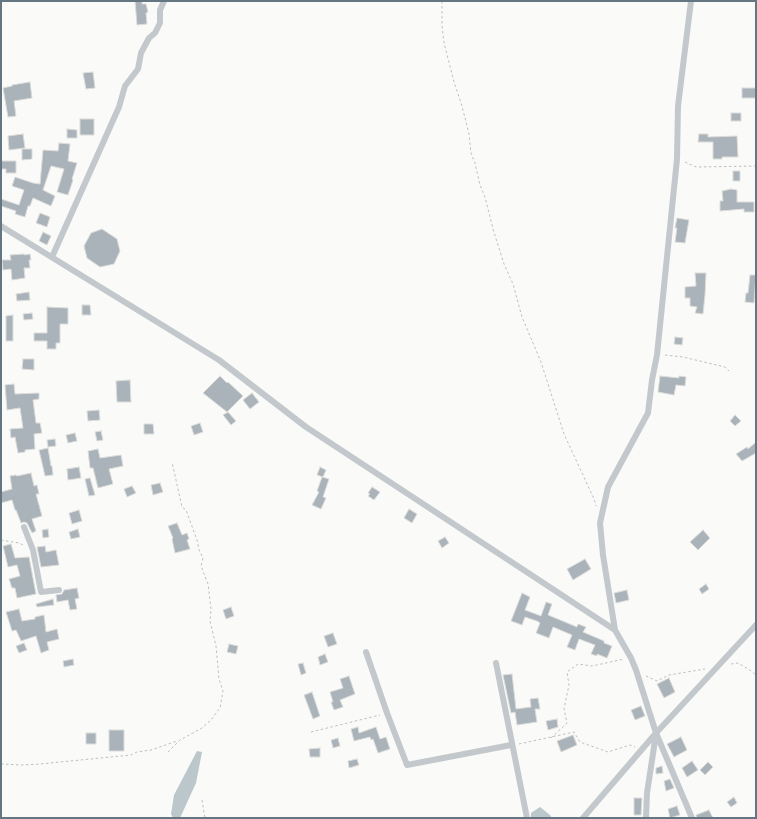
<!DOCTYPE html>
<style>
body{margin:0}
#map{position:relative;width:757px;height:819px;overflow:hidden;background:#fafaf8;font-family:Jost,sans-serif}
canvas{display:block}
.frame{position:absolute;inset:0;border:2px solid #657683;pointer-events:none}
</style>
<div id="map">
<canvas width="757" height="819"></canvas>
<div class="frame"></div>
</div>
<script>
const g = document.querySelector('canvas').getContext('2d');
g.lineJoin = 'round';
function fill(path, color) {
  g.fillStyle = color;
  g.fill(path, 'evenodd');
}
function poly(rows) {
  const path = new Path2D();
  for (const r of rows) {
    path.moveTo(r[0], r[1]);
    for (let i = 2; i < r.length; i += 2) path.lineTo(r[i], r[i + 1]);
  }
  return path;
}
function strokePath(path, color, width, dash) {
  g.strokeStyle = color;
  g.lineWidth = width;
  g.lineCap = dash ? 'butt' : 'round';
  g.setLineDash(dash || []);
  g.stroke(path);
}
const water = poly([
 [197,751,202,752,196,783,180,818,173,818,171,814,174,795],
 [540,807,550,815,552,818,531,818,531,813]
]);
const building = poly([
 [135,1,142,1,142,4,146,4,148,12,146,13,147,24,137,25,135,1],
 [93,72,95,88,86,89,83,73,93,72],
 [30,82,32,98,14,101,16,116,8,117,3,88,12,86,12,85,30,82],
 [742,88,756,88,756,98,742,98,742,88],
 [731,113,741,113,741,121,731,121,731,113],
 [80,119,94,119,94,135,80,135,80,119],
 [67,129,77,130,77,138,67,138,67,129],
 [23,134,25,148,9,150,8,136,23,134],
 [699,134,708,134,708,137,737,136,738,157,722,157,722,159,713,159,713,142,698,142,699,134],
 [59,143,70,144,68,161,77,163,72,179,73,180,68,195,57,192,64,169,51,166,43,190,55,196,51,206,33,198,30,206,28,206,25,217,15,214,16,211,1,206,1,199,19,205,24,190,12,186,15,177,33,183,40,184,43,150,58,151,59,143],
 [22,149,32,149,32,159,22,160,22,149],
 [1,161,16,161,16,173,6,173,6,169,1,169,1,161],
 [733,171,740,171,740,181,733,181,733,171],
 [731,189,737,190,737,202,754,202,754,212,744,212,744,209,720,211,720,201,723,201,722,191,731,189],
 [40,213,50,217,47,227,36,223,40,213],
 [677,218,689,220,685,243,675,242,677,228,675,228,677,218],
 [102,229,117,239,120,251,114,264,100,267,87,258,84,246,91,233,102,229],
 [43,232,51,236,47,245,39,241,43,232],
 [24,254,24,255,30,254,31,260,29,260,30,268,24,268,25,278,12,280,11,269,3,270,2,260,11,260,10,255,24,254],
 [695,273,706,273,705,295,703,314,695,313,697,307,690,306,690,298,685,298,685,287,696,286,695,273],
 [750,275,756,275,754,303,745,302,746,293,748,293,750,275],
 [29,292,30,300,17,301,16,294,29,292],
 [82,305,90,305,91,315,82,315,82,305],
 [47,307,68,308,68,324,60,324,60,343,56,343,56,349,47,349,47,341,34,341,34,333,47,333,47,307],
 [32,313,33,319,24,320,23,314,32,313],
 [13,315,13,341,6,341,6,316,13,315],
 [675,337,683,338,682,345,674,344,675,337],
 [23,359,34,359,34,370,22,369,23,359],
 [220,376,227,383,228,382,243,396,227,412,203,393,220,376],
 [660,376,679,378,679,376,686,377,685,386,676,385,674,395,658,392,660,376],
 [130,380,131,402,117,402,116,381,130,380],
 [14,384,15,394,39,393,39,399,33,400,36,423,40,423,42,433,34,434,35,449,25,450,25,452,18,453,15,437,11,438,10,429,23,428,20,408,7,410,5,385,14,384],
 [252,393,259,402,250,409,243,400,252,393],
 [99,410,100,420,88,421,87,411,99,410],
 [228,412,236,421,231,425,223,415,228,412],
 [735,415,741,421,735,426,730,421,735,415],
 [200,423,203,432,194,435,191,426,200,423],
 [144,424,153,424,154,434,144,434,144,424],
 [101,431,103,440,97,441,95,432,101,431],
 [75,433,77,441,68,443,66,435,75,433],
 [55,439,56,446,48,447,47,440,55,439],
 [756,442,756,453,742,461,736,454,747,447,748,449,756,442],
 [48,448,51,466,52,466,53,475,45,476,39,450,48,448],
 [98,449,100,458,121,455,123,466,109,469,113,484,98,488,93,468,90,468,88,451,98,449],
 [79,467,81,478,68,480,67,469,79,467],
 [320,467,326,470,323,477,317,475,320,467],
 [31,473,34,486,37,485,39,494,36,494,42,516,32,519,36,531,32,533,27,523,24,522,21,523,16,510,15,510,12,500,1,503,1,492,12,489,10,476,16,475,17,476,31,473],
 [322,477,329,479,323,497,326,498,321,509,312,505,319,492,317,491,322,477],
 [90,478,95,495,89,496,85,479,90,478],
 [160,483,163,492,153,495,151,485,160,483],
 [132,486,136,493,127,497,124,489,132,486],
 [372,487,380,492,374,500,368,496,370,494,368,493,372,487],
 [409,509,417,514,412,523,404,518,409,509],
 [79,510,82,521,72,524,69,513,79,510],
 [177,523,182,535,187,533,189,539,187,540,190,549,175,553,172,539,173,538,168,526,177,523],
 [48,529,49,537,43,538,42,530,48,529],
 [78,529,80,537,71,539,69,532,78,529],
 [703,530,710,538,698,550,690,542,703,530],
 [445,537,449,543,442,548,438,541,445,537],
 [11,544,15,558,29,557,36,594,17,598,15,588,12,588,9,579,20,576,17,565,8,567,3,546,11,544],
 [45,546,46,552,56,550,59,565,41,567,37,547,45,546],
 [585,559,591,569,573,580,567,569,585,559],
 [706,584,709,589,702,594,699,589,706,584],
 [77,588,79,598,75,599,77,609,70,610,68,600,57,602,56,595,62,594,64,590,77,588],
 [627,590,629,600,616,603,614,593,627,590],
 [522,593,530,597,525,610,541,616,546,602,552,604,548,615,577,627,578,624,586,627,583,632,604,641,604,643,612,646,607,658,597,654,597,656,591,654,595,645,579,639,575,650,567,647,572,635,553,627,549,638,536,633,540,623,537,621,525,617,522,625,511,621,522,593],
 [53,599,54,605,37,607,36,604,53,599],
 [231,607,234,616,226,619,223,610,231,607],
 [19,609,22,621,35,619,35,617,44,615,46,632,57,629,59,639,47,642,49,650,41,653,36,636,21,641,16,630,12,631,6,612,19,609],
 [333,633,337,644,328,647,324,636,333,633],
 [24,643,27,650,19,653,16,646,24,643],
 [229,644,238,646,236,654,227,652,229,644],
 [325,654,328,662,320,665,318,657,325,654],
 [73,659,74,665,64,667,63,661,73,659],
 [303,663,306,673,301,675,298,664,303,663],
 [512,674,516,709,531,707,530,699,538,698,540,709,535,709,537,722,517,725,515,712,511,713,503,675,512,674],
 [349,676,355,694,340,700,343,707,334,710,331,702,333,702,330,692,343,688,340,679,349,676],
 [669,678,675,692,664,698,657,684,669,678],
 [312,692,320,716,313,719,304,695,312,692],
 [641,706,645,716,635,720,631,710,641,706],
 [557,719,558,727,548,730,546,721,557,719],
 [358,727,359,733,376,727,380,739,386,737,390,749,378,753,373,739,371,740,370,737,354,741,351,729,358,727],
 [109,730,124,730,124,751,109,751,109,730],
 [86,733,96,733,96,744,86,744,86,733],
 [573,735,577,745,561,752,557,741,573,735],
 [681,737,687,750,674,757,667,744,681,737],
 [338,738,340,746,333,748,331,740,338,738],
 [320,748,320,757,310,757,309,749,320,748],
 [357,759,359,765,349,768,348,761,357,759],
 [692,761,698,770,687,777,682,768,692,761],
 [708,762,713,767,705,775,700,770,708,762],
 [662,766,663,773,656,774,656,768,662,766],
 [670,779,674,788,666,791,664,781,670,779],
 [734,797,737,803,731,807,727,802,734,797],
 [634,798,642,798,641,815,634,815,634,798],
 [677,806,680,815,670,818,668,809,677,806],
 [709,810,713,818,697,818,696,815,709,810]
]);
const path = poly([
 [442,1,442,26,444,43,454,82,462,106,469,134,471,153,475,163,480,185,485,197,493,229,504,264,513,284,522,317,541,362,564,434,594,499,596,506],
 [685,162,696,167,756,166],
 [665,355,683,357,725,367,729,371],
 [1,540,19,543,23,545],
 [731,664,738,663,753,672,756,676],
 [646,676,657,681,669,675,705,669],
 [311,732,380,715],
 [551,738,567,723,564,709,569,685,567,672,578,664,592,666,624,659],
 [519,744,574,732,580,742,608,752,630,745,635,747],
 [168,752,180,740,202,728,211,720,220,708,223,691,219,679,216,646,210,621,211,609,208,584,201,566,203,558,199,550,197,540,186,510,182,507,172,462],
 [1,764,22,765,40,764,131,755,137,752,151,750,177,741],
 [202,800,205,818]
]);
const minor = poly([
 [691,1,678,106,677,159,657,355,652,380,648,413,608,487,600,523,603,555,615,630,631,658,636,670,656,733,692,818],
 [1,226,219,360,306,427,615,630],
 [52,257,119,107,125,86,138,69,141,53,149,38,155,33,160,23,160,10,164,1],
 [24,527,33,550,41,592,59,590],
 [366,652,387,713,407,765,511,745],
 [496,663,527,818],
 [583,818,656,733,756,625],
 [646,818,647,793,656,734]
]);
fill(water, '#bbc7cb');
fill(building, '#aab3b9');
strokePath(building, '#dcdcda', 1);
strokePath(path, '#bbbfc2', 1, [2.5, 2.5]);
strokePath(minor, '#c3c8cc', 6);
</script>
